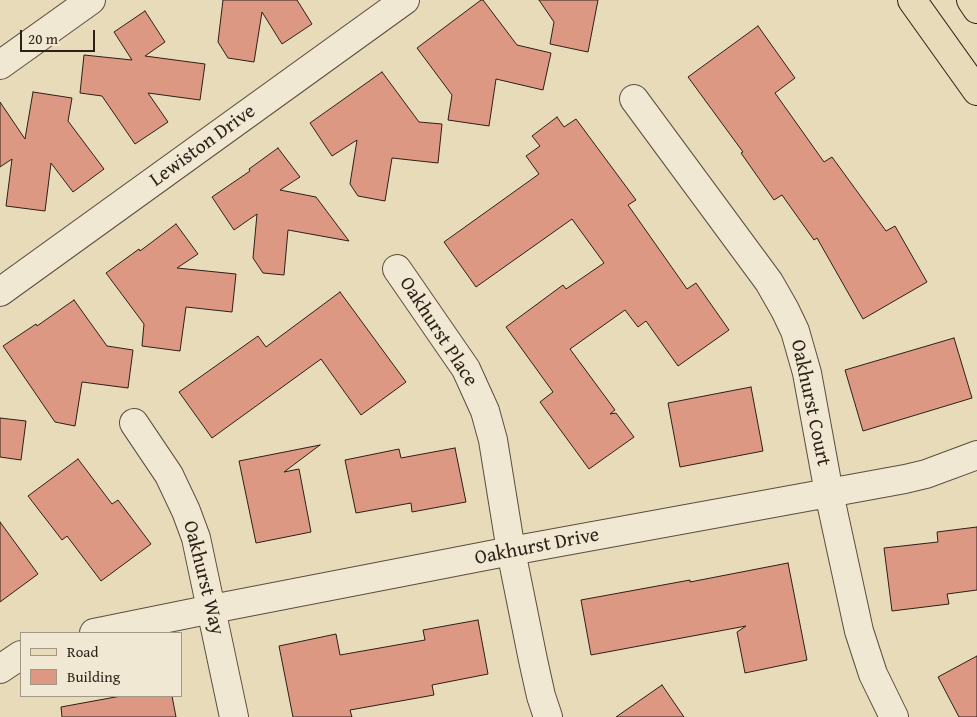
<!DOCTYPE html>
<style>
body{margin:0}
#map{position:relative;width:977px;height:717px;overflow:hidden;background:#e8dbb9;font-family:"Gentium Book Plus",serif}
canvas{display:block}
.legend{position:absolute;left:20px;top:632px;width:162px;height:65px;box-sizing:border-box;background:#f0e8d2;border:1px solid #a29887;margin:0;padding:6px 9px;list-style:none;font-size:15px;color:#2e1f17}
.legend li{display:flex;align-items:center;gap:10px;height:25px}
.legend b{width:25px;border:1px solid #a29887}
.scale{position:absolute;left:20px;top:30px;width:75px;height:22px;box-sizing:border-box;border:2px solid #2e1f17;border-top:0;padding-left:6px;font-size:15px;line-height:18px;white-space:nowrap;color:#2e1f17;-webkit-text-stroke:4px #f0e8d2;paint-order:stroke}
</style>
<div id="map">
<canvas width="977" height="717"></canvas>
<ul class="legend">
<li><b style="height:6px;background:#e8dbb9"></b>Road</li>
<li><b style="height:14px;background:#dc9883"></b>Building</li>
</ul>
<div class="scale">20 m</div>
</div>
<script>
const g = document.querySelector('canvas').getContext('2d');
g.lineJoin = 'round';
function fill(path, color) {
  g.fillStyle = color;
  g.fill(path, 'evenodd');
}
function poly(rows) {
  const path = new Path2D();
  for (const r of rows) {
    path.moveTo(r[0], r[1]);
    for (let i = 2; i < r.length; i += 2) path.lineTo(r[i], r[i + 1]);
  }
  return path;
}
function strokePath(path, color, width, dash) {
  g.strokeStyle = color;
  g.lineWidth = width;
  g.lineCap = dash ? 'butt' : 'round';
  g.setLineDash(dash || []);
  g.stroke(path);
}
function write(font, color, halo, rows, align = 'center') {
  g.font = font + ' "Gentium Book Plus",serif';
  g.lineWidth = 4;
  g.setLineDash([]);
  g.textBaseline = 'middle';
  g.strokeStyle = halo;
  g.fillStyle = color;
  for (const [text, x, y, turn = 0] of rows) {
    g.save();
    g.translate(x, y);
    g.rotate((+turn || 0) * Math.PI / 180);
    g.textAlign = isNaN(turn) ? turn : align;
    if (halo) g.strokeText(text, 0, 0);
    g.fillText(text, 0, 0);
    g.restore();
  }
}
const building = poly([
 [223,0,297,0,312,24,282,44,262,12,254,62,228,58,218,42,223,0],
 [481,0,483,0,517,45,551,53,543,90,496,79,489,126,448,120,452,95,417,48,481,0],
 [539,0,598,0,588,52,550,44,554,22,539,0],
 [145,11,165,42,145,56,205,64,200,100,148,93,168,122,135,144,102,96,80,93,84,55,132,60,114,32,145,11],
 [758,26,795,78,775,93,824,162,832,157,886,231,895,226,927,282,863,319,817,238,814,240,782,195,774,200,741,153,743,152,688,77,758,26],
 [382,72,419,122,442,124,438,163,392,158,385,201,358,196,350,184,357,140,332,156,310,123,382,72],
 [33,92,72,98,68,121,104,169,73,192,51,163,45,211,6,206,12,159,0,167,0,102,25,139,33,92],
 [557,117,564,127,576,119,636,200,628,205,687,289,696,283,729,330,678,366,646,321,638,327,625,310,570,349,615,410,610,414,616,413,634,437,589,469,540,402,553,392,506,327,563,285,566,289,604,263,572,219,476,287,444,242,539,174,526,156,540,146,532,136,557,117],
 [278,148,300,177,280,190,316,197,349,241,288,230,284,275,263,273,253,258,257,214,234,230,212,197,250,171,249,169,278,148],
 [176,224,198,254,177,268,236,274,232,312,186,307,180,351,142,346,144,324,106,273,139,249,140,251,176,224],
 [340,292,406,382,361,415,321,359,212,438,179,392,258,336,266,347,340,292],
 [74,300,107,346,133,350,128,388,82,382,75,426,55,422,3,346,36,324,37,326,74,300],
 [954,338,972,398,863,431,845,370,954,338],
 [751,387,763,451,680,467,668,403,751,387],
 [0,418,26,421,21,460,0,457,0,418],
 [320,445,284,472,299,469,311,532,256,543,239,461,320,445],
 [455,448,466,502,412,512,411,503,356,513,345,460,399,449,401,458,455,448],
 [78,459,112,504,118,500,151,544,101,581,67,536,62,540,28,496,78,459],
 [0,522,38,574,0,602,0,522],
 [977,527,977,590,947,594,949,604,892,611,884,548,938,542,937,532,977,527],
 [788,563,807,660,745,673,737,632,746,626,591,655,581,600,690,580,690,582,788,563],
 [478,620,488,674,432,685,434,695,350,710,352,717,293,717,279,646,336,634,340,655,425,640,423,630,478,620],
 [977,656,977,717,959,717,938,677,977,656],
 [662,685,684,717,616,717,662,685],
 [121,696,172,696,176,717,62,717,61,707,121,696]
]);
const minor = poly([
 [0,65,91,0],
 [634,99,769,282,785,310,795,331,807,373,829,493,859,631,873,674,894,717],
 [397,269,466,369,485,411,493,440,511,551,533,660,541,696,548,717],
 [0,292,405,0],
 [134,423,169,475,186,511,196,538,234,717],
 [94,633,212,609,511,551,905,479,926,474,977,455],
 [0,669,21,655]
]);
const major = poly([
 [912,0,977,91],
 [971,0,977,9]
]);
const streetNames = [
 ["Lewiston Drive",203,146,-36],
 ["Oakhurst Place",438,332,57],
 ["Oakhurst Court",810,403,78],
 ["Oakhurst Drive",537,547,-11],
 ["Oakhurst Way",203,578,76]
];
fill(building, '#dc9883');
strokePath(building, '#2e1f17', 1);
strokePath(minor, '#5c4e40', 30);
strokePath(major, '#2e1f17', 30);
strokePath(minor, '#f0e8d2', 28);
strokePath(major, '#e8dbb9', 28);
write('20px', '#2e1f17', '#f0e8d2', streetNames);
</script>
